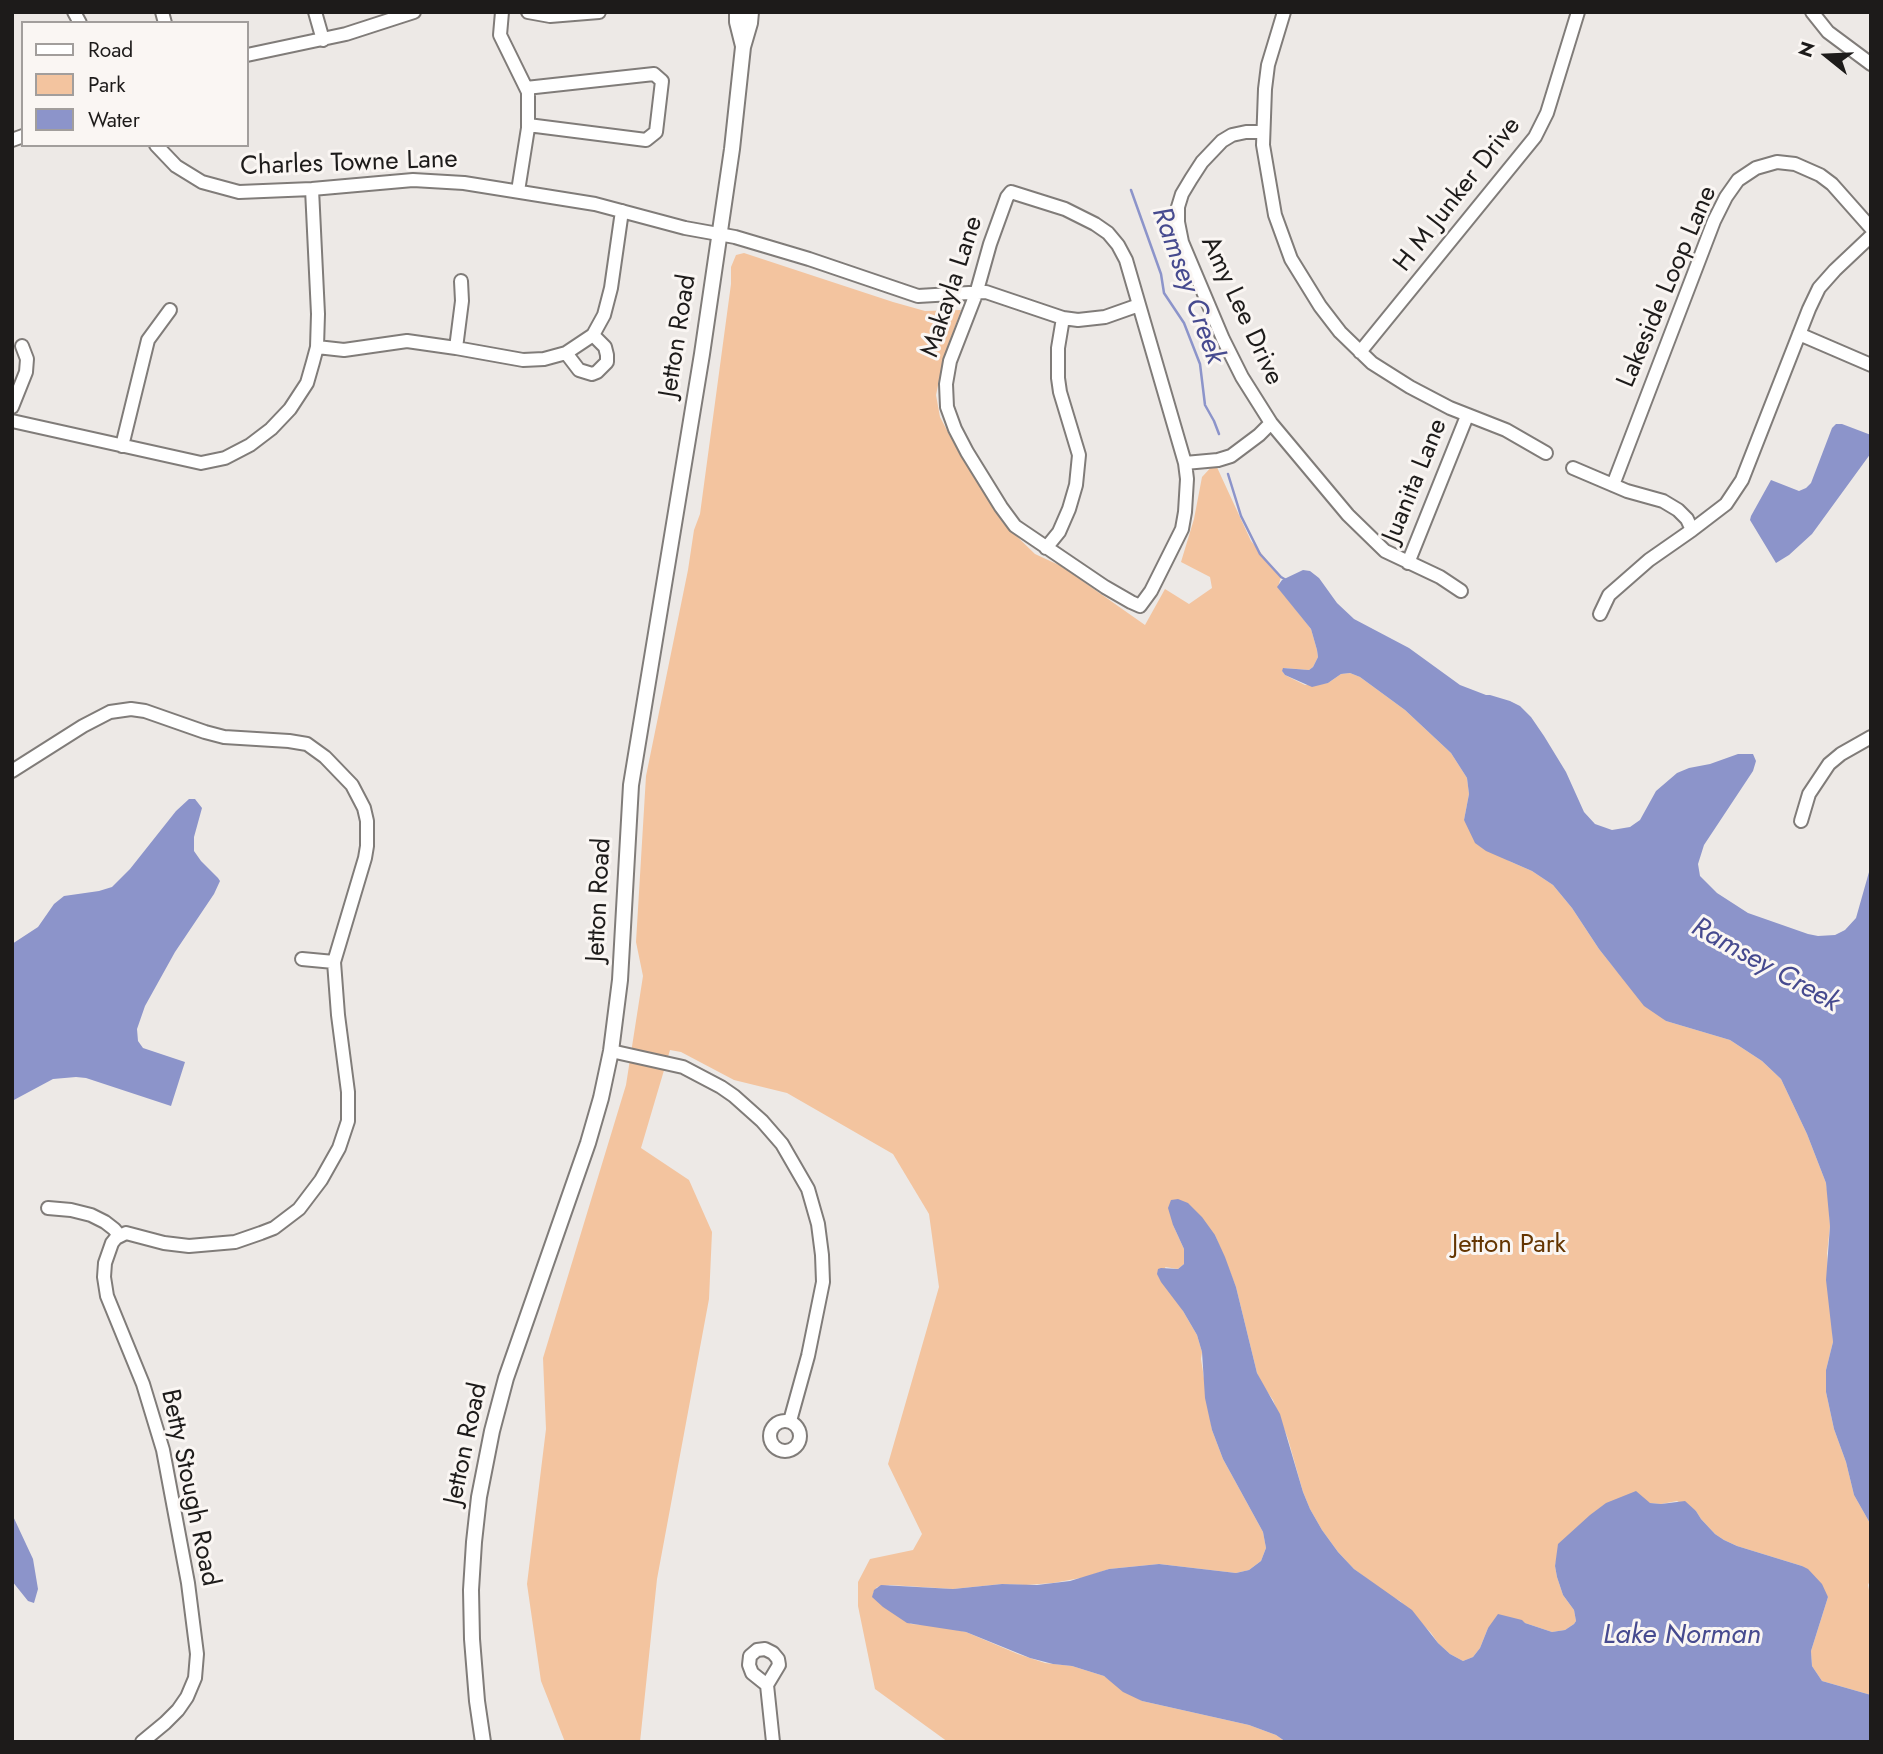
<!DOCTYPE html>
<style>
body{margin:0}
#map{position:relative;width:1883px;height:1754px;overflow:hidden;background:#ede9e6;font-family:Jost,sans-serif}
canvas{display:block}
.frame{position:absolute;inset:0;border:14px solid #1d1b1a;pointer-events:none}
.legend{position:absolute;left:21px;top:21px;width:228px;height:126px;box-sizing:border-box;background:#faf6f3;border:2px solid #a29e9c;margin:0;padding:9px 12px;list-style:none;font-size:21px;color:#1d1b1a}
.legend li{display:flex;align-items:center;gap:14px;height:35px}
.legend b{width:35px;border:2px solid #a29e9c}
.north{position:absolute;left:1792px;top:21px;width:70px;height:70px;-webkit-text-stroke:5px #faf6f3;paint-order:stroke;rotate:288deg;font-size:19px;font-weight:700;line-height:28px;text-align:center;color:#1d1b1a}
.north::after{content:'';display:block;margin:auto;width:24px;height:32px;background:#1d1b1a;clip-path:polygon(50% 0,100% 100%,50% 72%,0 100%)}
</style>
<div id="map">
<canvas width="1883" height="1754"></canvas>
<div class="frame"></div>
<ul class="legend">
<li><b style="height:9px;background:#fff"></b>Road</li>
<li><b style="height:19px;background:#f3c49f"></b>Park</li>
<li><b style="height:19px;background:#8c94ca"></b>Water</li>
</ul>
<div class="north">N</div>
</div>
<script>
const g = document.querySelector('canvas').getContext('2d');
g.lineJoin = 'round';
function fill(path, color) {
  g.fillStyle = color;
  g.fill(path, 'evenodd');
}
function poly(rows) {
  const path = new Path2D();
  for (const r of rows) {
    if (r.length === 3) {
      path.moveTo(r[0] + r[2], r[1]);
      path.arc(r[0], r[1], r[2], 0, 2 * Math.PI);
      continue;
    }
    path.moveTo(r[0], r[1]);
    for (let i = 2; i < r.length; i += 2) path.lineTo(r[i], r[i + 1]);
  }
  return path;
}
function strokePath(path, color, width, dash) {
  g.strokeStyle = color;
  g.lineWidth = width;
  g.lineCap = dash ? 'butt' : 'round';
  g.setLineDash(dash || []);
  g.stroke(path);
}
function write(font, color, halo, rows, align = 'center') {
  g.font = font + ' Jost,sans-serif';
  g.lineWidth = 6;
  g.setLineDash([]);
  g.textBaseline = 'middle';
  g.strokeStyle = halo;
  g.fillStyle = color;
  for (const [text, x, y, turn = 0] of rows) {
    g.save();
    g.translate(x, y);
    g.rotate((+turn || 0) * Math.PI / 180);
    g.textAlign = isNaN(turn) ? turn : align;
    if (halo) g.strokeText(text, 0, 0);
    g.fillText(text, 0, 0);
    g.restore();
  }
}
const green = poly([
 [744,253,893,302,925,311,961,310,944,357,936,395,940,417,958,451,1003,523,1035,554,1061,566,1145,625,1165,589,1189,604,1212,588,1210,577,1181,562,1194,519,1202,477,1215,463,1251,541,1281,577,1278,587,1311,629,1317,650,1318,657,1313,667,1309,670,1284,668,1282,671,1285,675,1305,685,1328,683,1341,674,1350,673,1360,677,1405,710,1451,753,1467,778,1469,794,1464,820,1509,861,1532,871,1553,885,1572,908,1599,949,1615,969,1666,1021,1730,1040,1762,1061,1781,1079,1807,1134,1826,1183,1829,1203,1830,1226,1827,1254,1833,1342,1826,1370,1826,1392,1834,1429,1846,1462,1854,1495,1871,1525,1871,1578,1868,1585,1871,1601,1871,1695,1822,1681,1812,1666,1811,1651,1828,1597,1802,1566,1737,1546,1724,1540,1715,1534,1701,1519,1696,1511,1677,1501,1661,1504,1650,1503,1559,1548,1555,1566,1557,1577,1563,1595,1574,1610,1576,1621,1574,1624,1565,1630,1552,1632,1525,1623,1488,1628,1480,1648,1473,1657,1463,1661,1450,1654,1438,1643,1431,1633,1400,1601,1390,1596,1354,1569,1338,1552,1322,1530,1310,1509,1303,1492,1288,1439,1273,1400,1263,1386,1257,1373,1236,1287,1215,1235,1173,1225,1184,1249,1185,1257,1184,1264,1178,1269,1165,1267,1183,1311,1197,1335,1202,1352,1201,1359,1212,1430,1223,1459,1263,1532,1266,1548,1261,1561,1249,1570,1236,1573,1159,1564,1109,1569,1086,1577,1053,1583,1026,1585,1002,1584,953,1589,890,1585,877,1587,873,1593,911,1624,938,1626,966,1632,1018,1654,1045,1663,1072,1666,1104,1676,1142,1701,1249,1725,1276,1735,1286,1742,948,1742,875,1689,858,1606,858,1582,870,1559,913,1550,922,1534,888,1464,939,1287,929,1214,893,1154,787,1093,734,1080,681,1052,670,1050,641,1148,689,1180,712,1232,709,1299,657,1579,640,1742,565,1742,541,1681,527,1584,546,1429,543,1358,626,1085,643,976,636,942,646,776,688,570,694,530,700,514,731,284,731,267,736,255]
]);
const water = poly([
 [1836,424,1842,424,1871,435,1871,453,1812,534,1789,555,1776,563,1750,520,1751,516,1771,480,1799,491,1806,488,1811,483,1832,428],
 [1303,570,1310,571,1319,578,1337,603,1354,619,1409,648,1460,685,1486,695,1490,695,1510,701,1520,706,1531,717,1544,736,1566,772,1584,812,1595,824,1612,830,1630,827,1640,820,1656,791,1677,773,1689,768,1710,764,1738,754,1753,754,1756,761,1753,771,1704,845,1698,864,1700,876,1717,893,1748,913,1808,934,1818,936,1835,935,1845,930,1856,918,1871,865,1871,1525,1854,1495,1846,1462,1834,1429,1826,1392,1826,1370,1833,1342,1826,1280,1830,1226,1826,1183,1807,1134,1781,1079,1762,1061,1730,1040,1666,1021,1644,1006,1599,949,1572,908,1553,885,1532,871,1486,851,1475,843,1464,820,1469,794,1467,778,1451,753,1405,710,1360,677,1350,673,1341,674,1328,683,1312,687,1285,675,1282,671,1283,668,1309,670,1313,667,1318,657,1317,650,1311,629,1277,587,1282,580],
 [189,799,195,799,202,808,194,837,194,851,201,861,218,878,220,881,214,894,175,952,145,1006,137,1029,138,1041,143,1048,185,1062,171,1106,86,1078,76,1077,53,1079,12,1101,12,944,38,927,54,904,64,896,99,891,112,887,130,869,176,811],
 [1178,1199,1188,1203,1202,1217,1215,1235,1225,1257,1236,1287,1257,1373,1280,1414,1303,1492,1310,1509,1322,1530,1338,1552,1354,1569,1412,1610,1438,1643,1450,1654,1463,1661,1473,1657,1480,1648,1488,1628,1498,1614,1522,1620,1525,1623,1552,1632,1565,1630,1574,1624,1576,1621,1574,1610,1563,1595,1557,1577,1555,1566,1558,1544,1590,1515,1606,1503,1636,1491,1650,1503,1661,1504,1685,1501,1696,1511,1701,1519,1715,1534,1724,1540,1737,1546,1802,1566,1808,1569,1822,1584,1828,1597,1811,1651,1812,1666,1822,1681,1871,1695,1871,1742,1286,1742,1276,1735,1249,1725,1142,1701,1123,1692,1104,1676,1072,1666,1053,1664,1030,1658,966,1632,907,1623,883,1607,872,1597,874,1590,881,1585,953,1589,1002,1584,1037,1585,1070,1581,1109,1569,1159,1564,1236,1573,1249,1570,1261,1561,1266,1548,1263,1532,1223,1459,1212,1430,1205,1398,1202,1352,1197,1335,1183,1311,1161,1282,1157,1274,1158,1269,1161,1268,1178,1269,1184,1264,1184,1249,1173,1225,1168,1208,1171,1200],
 [12,1514,33,1559,38,1589,34,1603,28,1601,12,1581]
]);
const stream = poly([
 [1131,190,1161,274,1164,293,1184,323,1200,364,1205,405,1214,421,1219,434],
 [1228,474,1241,516,1260,554,1281,577,1286,580]
]);
const minor = poly([
 [74,12,80,23],
 [162,12,165,23],
 [315,12,323,40],
 [502,12,500,35,528,92,528,128,518,191],
 [528,12,550,16,599,12],
 [1284,12,1268,65,1265,89,1263,145,1275,215,1291,259,1320,306,1340,332,1372,363,1410,387,1450,408,1506,430,1546,453],
 [1812,12,1828,32,1871,64],
 [247,55,346,34,414,12],
 [526,88,654,74,662,81,656,132,646,140,528,125],
 [1263,132,1246,132,1232,135,1222,141,1202,162,1191,179,1182,194,1178,207,1178,222,1182,242,1223,339,1242,377,1271,423,1348,515,1385,551,1440,577,1461,591],
 [12,140,23,136],
 [156,145,176,166,202,182,239,192,312,189,413,180,464,183,595,204,685,228,735,237,809,259,918,296,986,292,1063,318,1078,320,1105,317,1139,305],
 [1011,192,1065,209,1095,224,1108,233,1118,245,1126,260,1185,463,1187,479,1185,512,1182,529,1151,591,1140,606,1131,602,1105,587,1015,526,1001,507,967,452,955,429,947,407,946,384,950,361,976,294,990,244,1007,197,1011,192],
 [1799,334,1871,365],
 [317,347,344,350,407,341,456,348,523,360,544,359,566,353,593,335,604,315,611,288,622,211],
 [456,348,462,301,461,281],
 [1360,352,1535,137,1547,113,1578,12],
 [566,353,579,370,592,374,597,372,607,362,607,355,605,347,593,335],
 [12,407,26,372,27,359,22,346],
 [12,421,201,463,225,458,250,445,271,429,290,409,307,383,313,362,317,347,318,314,312,189],
 [122,446,148,340,170,310],
 [1185,463,1218,460,1231,456,1259,435,1271,423],
 [1573,468,1627,491,1663,501,1678,510,1687,519,1692,530],
 [1613,485,1714,221,1726,197,1738,180,1756,168,1777,162,1795,164,1820,175,1832,184,1871,228],
 [1046,548,1059,532,1069,509,1076,485,1079,455,1060,392,1058,378,1058,348,1063,318],
 [1408,563,1467,416],
 [1600,614,1609,595,1649,560,1692,530,1726,504,1742,480,1809,309,1819,288,1835,270,1871,236],
 [12,771,83,726,110,712,131,709,145,711,205,732,224,737,289,741,307,744,325,757,352,785,364,808,367,821,367,846,365,858,334,962,338,1015,348,1092,348,1121,339,1148,321,1180,299,1209,274,1228,261,1233,235,1242,189,1246,164,1243,126,1233,116,1238,112,1243,105,1263,104,1277,107,1296,143,1384,163,1450,188,1583,197,1654,195,1678,187,1697,178,1710,165,1723,142,1742],
 [1801,821,1809,794,1829,764,1841,754,1871,737],
 [302,959,334,962],
 [611,1051,683,1067,721,1087,734,1096,762,1121,782,1144,808,1189,818,1224,822,1255,823,1282,808,1356,790,1421],
 [48,1208,71,1210,91,1215,105,1222,114,1229,120,1236],
 [785,1436,15],
 [767,1685,752,1673,749,1665,750,1656,757,1650,765,1649,773,1653,778,1659,779,1665,767,1685,773,1742]
]);
const tertiary = poly([
 [737,12,737,22,743,46],
 [483,1742,477,1701,472,1639,471,1590,474,1542,479,1497,492,1431,506,1378,588,1143,601,1098,611,1051,620,980,631,785,702,354,732,149,743,47,750,23,751,12]
]);
const streetNames = [
 ["Charles Towne Lane",349,164,-2],
 ["H M Junker Drive",1458,195,-52],
 ["Makayla Lane",953,287,-72],
 ["Lakeside Loop Lane",1668,287,-67],
 ["Amy Lee Drive",1241,311,65],
 ["Jetton Road",679,336,-81],
 ["Juanita Lane",1416,481,-68],
 ["Jetton Road",600,900,-87],
 ["Jetton Road",467,1444,-78],
 ["Betty Stough Road",189,1488,78]
];
const parkNames = [
 ["Jetton Park",1509,1246]
];
const waterNames = [
 ["Ramsey Creek",1187,286,70],
 ["Ramsey Creek",1765,966,29],
 ["Lake Norman",1682,1636]
];
fill(green, '#f3c49f');
fill(water, '#8c94ca');
strokePath(stream, '#8c94ca', 2.5);
strokePath(minor, '#807c79', 16);
strokePath(tertiary, '#807c79', 18);
strokePath(minor, '#fff', 12);
strokePath(tertiary, '#fff', 14);
write('26px', '#1d1b1a', '#faf6f3', streetNames);
write('26px', '#643501', '#faf6f3', parkNames);
write('italic 28px', '#464a8f', '#faf6f3', waterNames);
</script>
